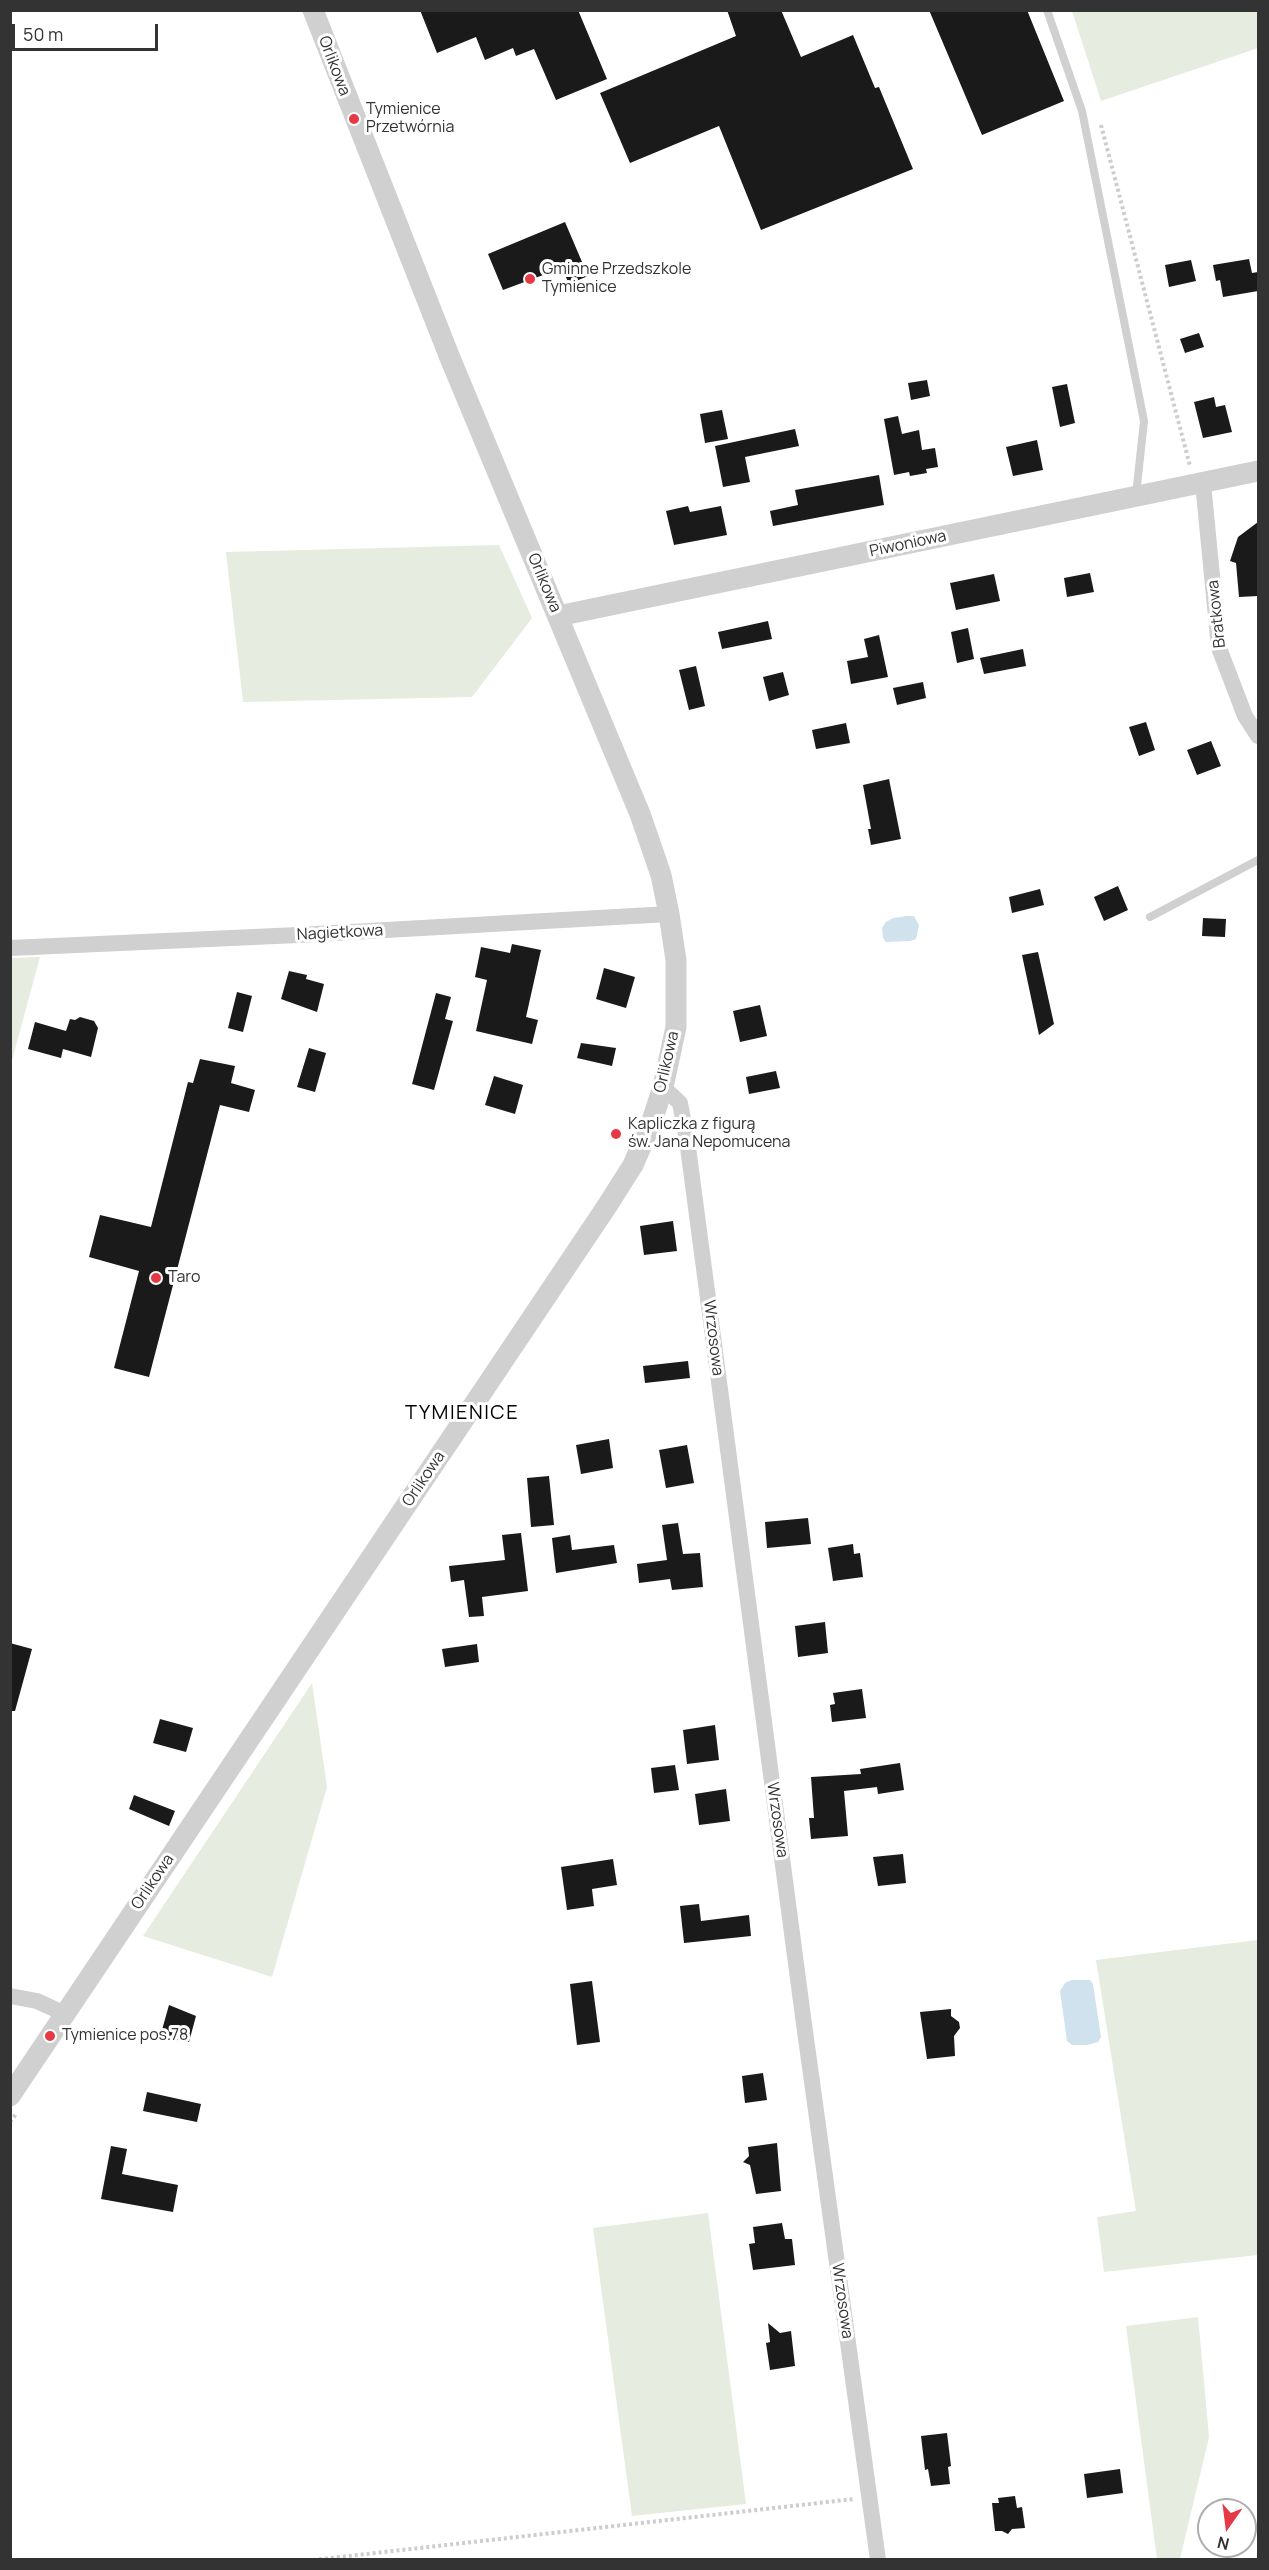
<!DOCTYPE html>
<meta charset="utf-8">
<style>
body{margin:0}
#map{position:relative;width:1269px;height:2570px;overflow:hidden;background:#fff;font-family:Manrope,sans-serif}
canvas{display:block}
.frame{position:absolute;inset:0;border:12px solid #333;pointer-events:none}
.north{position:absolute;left:1197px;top:2498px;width:60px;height:60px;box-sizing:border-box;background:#fff;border:2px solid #adadad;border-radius:50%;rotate:194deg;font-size:16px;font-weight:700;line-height:24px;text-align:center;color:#333}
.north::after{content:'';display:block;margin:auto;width:21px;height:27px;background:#e63946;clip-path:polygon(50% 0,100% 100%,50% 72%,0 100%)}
.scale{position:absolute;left:12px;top:24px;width:146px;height:27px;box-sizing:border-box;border:3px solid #333;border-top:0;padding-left:8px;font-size:18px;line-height:21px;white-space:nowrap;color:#333;-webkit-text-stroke:4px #fff;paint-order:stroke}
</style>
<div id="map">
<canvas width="1269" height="2570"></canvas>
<div class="frame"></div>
<div class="north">N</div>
<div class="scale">50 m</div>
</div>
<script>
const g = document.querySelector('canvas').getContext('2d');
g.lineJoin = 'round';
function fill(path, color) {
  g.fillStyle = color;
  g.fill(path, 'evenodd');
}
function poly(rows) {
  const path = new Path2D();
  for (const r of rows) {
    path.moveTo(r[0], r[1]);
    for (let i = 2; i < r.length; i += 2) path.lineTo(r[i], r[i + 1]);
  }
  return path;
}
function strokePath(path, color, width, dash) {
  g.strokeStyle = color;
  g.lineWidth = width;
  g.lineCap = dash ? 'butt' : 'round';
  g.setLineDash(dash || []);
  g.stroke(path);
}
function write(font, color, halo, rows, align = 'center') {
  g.font = font + ' Manrope,sans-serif';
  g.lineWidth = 6;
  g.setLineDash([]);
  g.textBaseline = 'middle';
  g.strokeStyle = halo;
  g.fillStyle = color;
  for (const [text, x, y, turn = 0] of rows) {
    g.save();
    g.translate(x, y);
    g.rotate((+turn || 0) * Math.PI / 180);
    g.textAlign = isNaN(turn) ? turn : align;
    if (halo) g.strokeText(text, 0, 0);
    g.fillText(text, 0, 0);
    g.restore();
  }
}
const green = poly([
 [1072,11,1258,11,1258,48,1101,101],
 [499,545,532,618,472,697,243,702,226,552],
 [40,957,11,1064,11,958],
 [312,1683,327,1787,272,1977,143,1936],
 [1258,1940,1258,2255,1104,2272,1097,2217,1136,2211,1096,1960],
 [708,2213,746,2504,632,2516,593,2228],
 [1198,2317,1209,2437,1180,2559,1157,2559,1126,2326]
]);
const water = poly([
 [907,916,914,916,919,925,916,939,910,941,886,942,883,938,882,928,886,922,893,918],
 [1072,1980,1090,1980,1093,1984,1101,2037,1098,2042,1087,2045,1072,2045,1067,2041,1060,1991,1065,1983]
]);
const building = poly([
 [420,10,578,10,607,79,556,100,534,49,516,56,513,48,485,60,476,37,437,53],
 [727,10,781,10,801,57,853,35,875,88,879,87,913,169,761,230,719,126,630,163,600,93,736,36],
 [929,10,1027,10,1064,101,982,135],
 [565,222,588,276,569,284,562,268,503,290,488,254],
 [1249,259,1252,273,1258,272,1258,291,1223,297,1220,280,1216,281,1213,265],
 [1191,260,1196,281,1169,287,1165,265],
 [1199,333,1204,347,1185,353,1180,339],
 [927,380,930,396,911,400,908,383],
 [1067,384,1075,423,1060,427,1052,387],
 [1214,397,1216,407,1225,405,1232,432,1203,438,1194,402],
 [722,410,728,439,705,443,700,414],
 [898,416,902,434,919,430,922,450,935,448,938,467,926,469,927,473,910,476,909,472,894,475,884,419],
 [795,429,799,446,745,457,750,482,723,487,715,446],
 [1037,440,1043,470,1013,476,1006,447],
 [879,475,884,505,773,526,770,511,798,505,795,490],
 [688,506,690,512,721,506,727,535,674,545,666,511],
 [1258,522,1258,596,1239,597,1236,563,1230,561,1238,537],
 [1090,573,1094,592,1067,597,1064,578],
 [994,574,1000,601,956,610,950,583],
 [768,621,772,639,722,649,718,632],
 [968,628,974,659,957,663,951,632],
 [879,635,888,677,851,684,847,661,868,657,864,639],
 [1023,649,1026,666,984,674,980,658],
 [696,666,705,706,689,710,679,670],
 [783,672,789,695,769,701,763,677],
 [923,682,926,698,897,705,893,688],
 [1146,722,1155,750,1139,756,1129,727],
 [846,723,850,743,816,749,812,730],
 [1211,741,1221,766,1197,775,1187,750],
 [889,779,901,839,871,845,868,829,871,829,863,785],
 [1118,886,1128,910,1104,921,1094,897],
 [1040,889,1044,905,1012,913,1009,897],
 [1203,918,1226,919,1225,937,1202,936],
 [512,944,541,950,526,1017,538,1020,532,1044,476,1031,487,980,475,977,481,947,510,953],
 [1038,952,1054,1024,1039,1035,1022,955],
 [604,968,635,977,626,1008,596,999],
 [289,971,307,975,306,979,324,984,317,1012,281,999],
 [237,992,252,996,243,1032,228,1028],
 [436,993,451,997,445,1019,453,1021,434,1090,412,1084],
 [760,1005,767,1036,740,1042,733,1011],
 [80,1017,94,1021,98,1028,91,1057,63,1049,61,1058,28,1049,35,1022,66,1031,70,1019,75,1020],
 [581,1043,616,1048,612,1066,577,1058],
 [309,1048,326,1053,315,1092,297,1087],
 [200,1059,235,1066,231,1083,255,1090,249,1112,220,1105,149,1377,114,1368,139,1271,89,1257,100,1215,151,1227,188,1082,193,1083],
 [776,1071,780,1088,749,1094,746,1077],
 [494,1076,523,1085,515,1114,485,1105],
 [673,1221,677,1251,644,1255,640,1226],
 [688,1361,690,1378,645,1383,643,1366],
 [609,1439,613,1468,581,1474,576,1445],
 [687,1445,694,1483,666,1488,659,1450],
 [549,1476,554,1525,531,1527,527,1478],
 [808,1518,811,1544,767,1548,765,1522],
 [678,1523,683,1554,700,1553,703,1587,672,1590,670,1579,639,1583,637,1564,667,1560,662,1525],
 [521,1533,528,1591,482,1597,484,1616,469,1617,464,1580,451,1582,449,1566,505,1560,502,1535],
 [570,1535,572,1550,614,1545,617,1563,556,1573,552,1538],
 [853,1544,854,1554,860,1553,863,1577,833,1581,828,1548],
 [825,1622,828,1653,798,1657,795,1626],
 [10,1643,32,1649,15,1711,10,1711],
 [477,1644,479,1662,445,1667,442,1649],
 [862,1689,866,1718,832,1722,830,1705,835,1704,833,1693],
 [160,1719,193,1728,186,1752,153,1743],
 [715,1725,719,1760,687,1764,683,1730],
 [900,1763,904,1790,878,1794,877,1787,844,1791,848,1836,811,1839,809,1818,814,1818,811,1777,861,1774,860,1769],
 [675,1765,679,1790,654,1793,651,1768],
 [726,1789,730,1821,699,1825,695,1794],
 [134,1795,175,1811,169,1826,129,1809],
 [903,1854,906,1883,878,1886,873,1857],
 [613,1859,617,1885,592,1889,594,1906,567,1910,561,1867],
 [699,1904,701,1921,749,1915,751,1936,684,1943,680,1906],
 [592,1981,600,2042,577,2045,570,1984],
 [169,2005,196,2016,189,2042,160,2037],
 [951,2009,951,2016,959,2022,960,2028,954,2036,955,2056,927,2059,920,2012],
 [763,2073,767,2100,745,2103,742,2076],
 [147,2092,201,2104,197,2122,143,2111],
 [777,2143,781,2191,756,2194,750,2165,743,2162,749,2156,748,2147],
 [111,2146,127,2149,122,2174,178,2185,173,2212,101,2199],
 [782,2223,785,2239,792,2239,795,2265,753,2270,749,2244,755,2243,753,2227],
 [768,2323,780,2333,791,2331,795,2366,770,2370,766,2343,770,2342],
 [947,2433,951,2466,948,2467,950,2484,931,2486,928,2469,925,2470,921,2436],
 [1120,2469,1123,2493,1087,2498,1084,2474],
 [1015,2496,1017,2508,1022,2507,1025,2528,1012,2529,1008,2534,1002,2531,995,2531,992,2503,999,2503,998,2498]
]);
const path = poly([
 [1101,125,1190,466],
 [10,2122,16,2114],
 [313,2560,854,2499]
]);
const service = poly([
 [1047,10,1082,111,1144,421,1136,495],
 [1150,917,1258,860]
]);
const minor = poly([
 [1203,483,1219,648,1245,716,1258,736],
 [10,948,298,935,669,914],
 [663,1087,680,1103,687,1140,804,2024,878,2560],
 [10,1996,37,2001,65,2014]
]);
const tertiary = poly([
 [558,616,1258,471],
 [10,2096,607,1206,633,1165,652,1121,663,1087,676,1027,676,960,669,914,661,875,640,814,450,358,313,10]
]);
const markers = [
 [354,119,6,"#e63946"],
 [530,279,6,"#e63946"],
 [616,1134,6,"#e63946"],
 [156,1278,6,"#e63946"],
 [50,2036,6,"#e63946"]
];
const streetNames = [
 ["Orlikowa",334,66,69],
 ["Piwoniowa",908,544,-12],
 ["Orlikowa",544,583,67],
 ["Bratkowa",1217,614,-96],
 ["Nagietkowa",340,933,-3],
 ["Orlikowa",667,1062,-77],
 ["Wrzosowa",713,1338,83],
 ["Orlikowa",424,1479,-56],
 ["Wrzosowa",777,1820,82],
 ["Orlikowa",153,1882,-56],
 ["Wrzosowa",842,2301,82]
];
const poiNames = [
 ["Tymienice",366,110],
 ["Przetwórnia",366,128],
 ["Gminne Przedszkole",542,270],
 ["Tymienice",542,288],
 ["Kapliczka z figurą",628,1125],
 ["św. Jana Nepomucena",628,1143],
 ["Taro",168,1278],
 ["Tymienice pos.78",62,2036]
];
const quarterNames = [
 ["TYMIENICE",462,1413]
];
fill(green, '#e6ecdf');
fill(water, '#cfe2ee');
fill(building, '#1a1a1a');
strokePath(path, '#cdcdcd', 4, [3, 3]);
strokePath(service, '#d0d0d0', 8);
strokePath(minor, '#d0d0d0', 16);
strokePath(tertiary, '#d0d0d0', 21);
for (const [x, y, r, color] of markers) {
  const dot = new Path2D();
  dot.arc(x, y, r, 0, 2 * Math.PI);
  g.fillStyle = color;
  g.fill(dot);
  strokePath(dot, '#fff', 2);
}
write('16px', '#333', '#fff', streetNames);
write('16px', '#333', '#fff', poiNames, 'left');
g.letterSpacing = '1.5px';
write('20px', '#000', '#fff', quarterNames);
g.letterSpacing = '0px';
</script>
